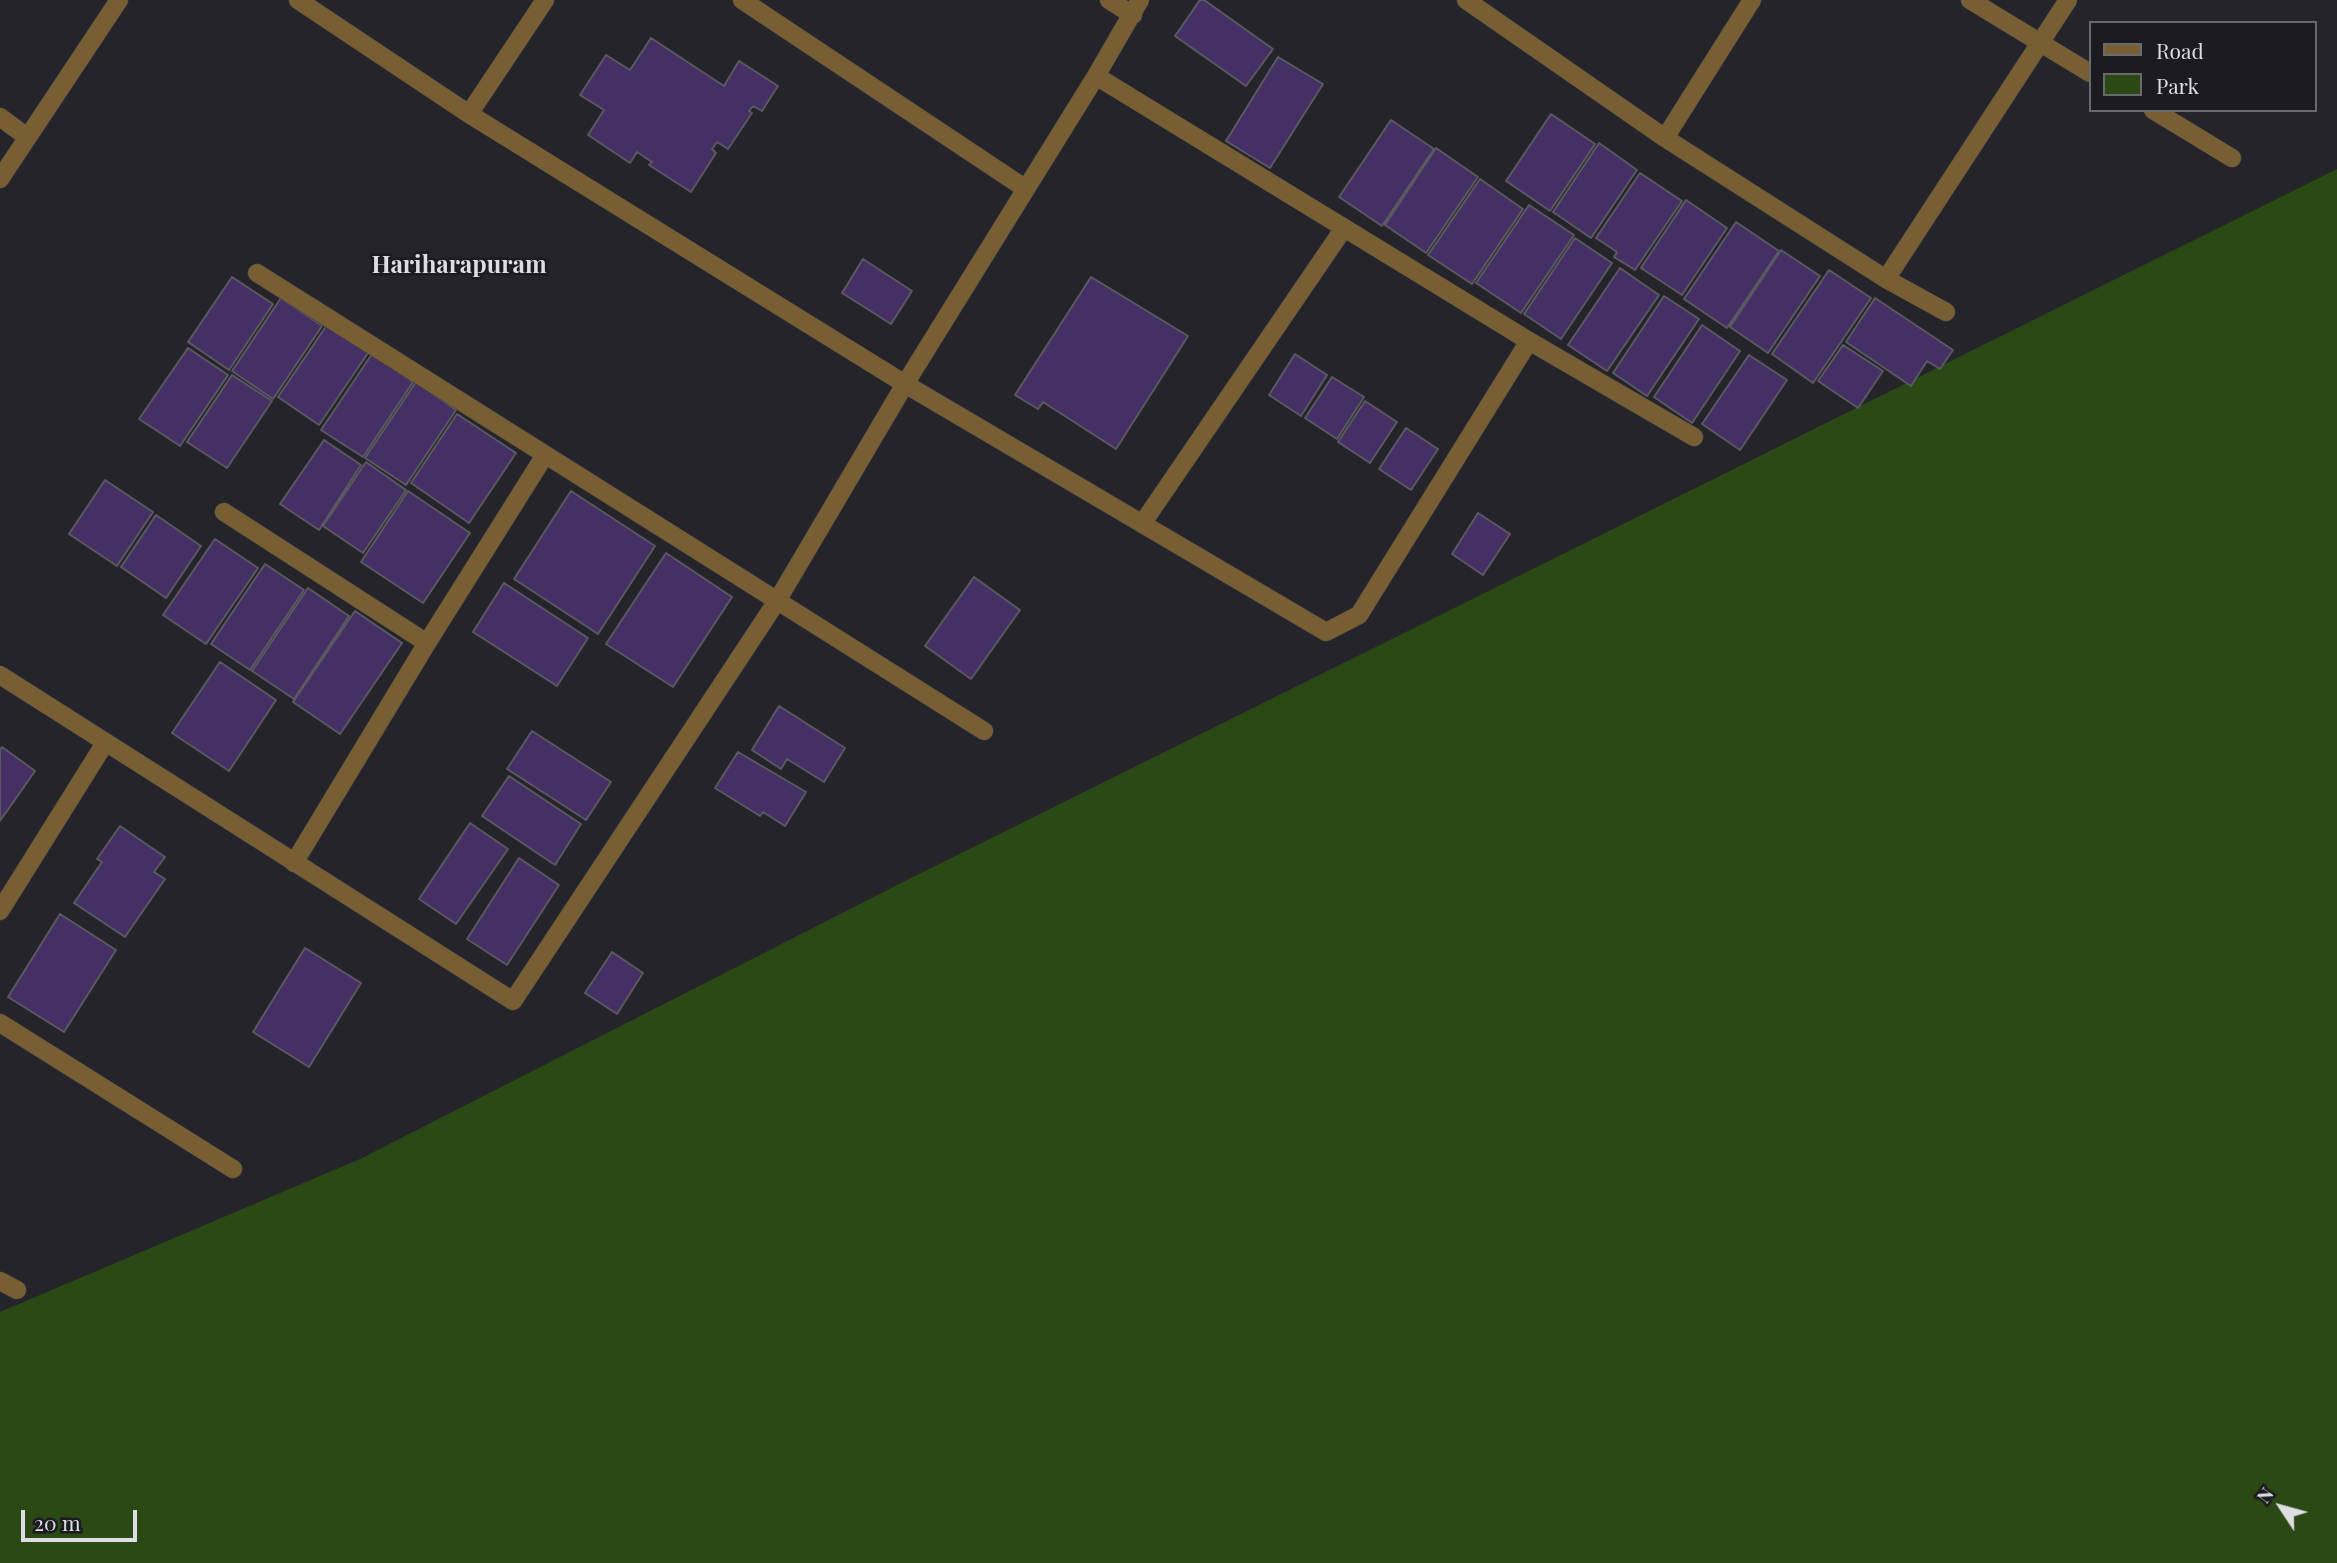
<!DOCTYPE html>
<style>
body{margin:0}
#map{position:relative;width:2337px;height:1563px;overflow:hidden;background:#25242b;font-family:"Playfair Display",serif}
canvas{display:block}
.legend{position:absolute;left:2089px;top:21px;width:228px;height:91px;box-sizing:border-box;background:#1b1b21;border:2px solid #69696e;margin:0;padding:9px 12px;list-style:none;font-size:21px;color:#dedde2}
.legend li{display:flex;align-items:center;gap:14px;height:35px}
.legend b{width:35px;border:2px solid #69696e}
.north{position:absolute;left:2246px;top:1472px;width:70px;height:70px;-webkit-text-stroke:5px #1b1b21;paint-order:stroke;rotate:306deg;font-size:19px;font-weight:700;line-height:28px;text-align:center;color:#dedde2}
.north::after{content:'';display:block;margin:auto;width:24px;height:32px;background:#dedde2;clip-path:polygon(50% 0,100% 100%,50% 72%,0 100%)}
.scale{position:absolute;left:21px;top:1510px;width:116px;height:32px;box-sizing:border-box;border:4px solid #dedde2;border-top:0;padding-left:9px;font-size:21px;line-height:24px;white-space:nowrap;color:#dedde2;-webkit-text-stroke:5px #1b1b21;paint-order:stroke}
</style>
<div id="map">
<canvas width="2337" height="1563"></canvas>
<ul class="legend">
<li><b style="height:9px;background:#775f33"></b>Road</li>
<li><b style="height:19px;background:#2a4914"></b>Park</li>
</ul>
<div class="north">N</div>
<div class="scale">20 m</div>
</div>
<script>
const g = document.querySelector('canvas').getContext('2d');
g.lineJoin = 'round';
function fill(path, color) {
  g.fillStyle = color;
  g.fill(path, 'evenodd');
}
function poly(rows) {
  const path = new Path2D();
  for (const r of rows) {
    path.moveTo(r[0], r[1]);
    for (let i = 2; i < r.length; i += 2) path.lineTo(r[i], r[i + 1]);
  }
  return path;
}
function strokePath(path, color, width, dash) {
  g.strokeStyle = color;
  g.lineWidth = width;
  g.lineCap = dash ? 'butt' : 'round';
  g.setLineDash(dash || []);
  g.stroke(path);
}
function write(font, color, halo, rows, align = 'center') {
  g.font = font + ' "Playfair Display",serif';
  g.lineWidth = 5;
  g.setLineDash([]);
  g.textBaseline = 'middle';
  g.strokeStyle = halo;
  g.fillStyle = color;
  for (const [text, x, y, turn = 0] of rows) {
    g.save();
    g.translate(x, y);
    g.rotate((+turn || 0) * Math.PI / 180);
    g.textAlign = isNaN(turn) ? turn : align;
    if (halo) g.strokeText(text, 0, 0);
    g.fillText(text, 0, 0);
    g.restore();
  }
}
const green = poly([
 [2337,169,2337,1563,0,1563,0,1312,360,1159,903,882]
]);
const building = poly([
 [1200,0,1204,0,1273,49,1246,86,1175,36,1200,0],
 [651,38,724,86,739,61,778,86,762,111,753,106,749,111,752,113,728,149,717,142,712,149,716,153,691,192,649,165,652,162,637,152,630,163,588,135,604,110,580,95,606,55,630,70,651,38],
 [1278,57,1323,84,1270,168,1226,141,1278,57],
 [1551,114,1595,144,1550,211,1506,181,1551,114],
 [1391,120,1434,149,1382,226,1339,197,1391,120],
 [1599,143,1637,170,1591,238,1553,212,1599,143],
 [1436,148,1478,177,1426,253,1385,225,1436,148],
 [1640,173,1682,201,1635,270,1614,257,1617,252,1596,238,1640,173],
 [1480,179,1523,209,1472,284,1428,255,1480,179],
 [1686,200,1727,228,1682,295,1641,268,1686,200],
 [1529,205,1574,235,1521,313,1476,283,1529,205],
 [1736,222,1779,251,1727,328,1684,299,1736,222],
 [1575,238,1612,263,1561,339,1524,314,1575,238],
 [1781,250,1820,276,1768,353,1730,327,1781,250],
 [863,259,912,291,891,324,842,293,863,259],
 [1620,268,1659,295,1607,371,1568,345,1620,268],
 [1829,270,1871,298,1813,383,1772,354,1829,270],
 [232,277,273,304,229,370,188,342,232,277],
 [1091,277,1188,336,1116,449,1043,402,1038,409,1015,395,1091,277],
 [1664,296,1699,319,1647,396,1613,373,1664,296],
 [281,298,322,326,273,399,232,371,281,298],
 [1875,298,1953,350,1940,369,1927,361,1911,386,1846,342,1875,298],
 [327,325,368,353,319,425,278,397,327,325],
 [1702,325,1740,351,1692,423,1654,397,1702,325],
 [1843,345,1883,371,1858,408,1818,381,1843,345],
 [188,348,228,375,180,446,139,419,188,348],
 [372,354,413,382,363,457,321,430,372,354],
 [1295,354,1327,375,1301,416,1269,395,1295,354],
 [1749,355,1787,380,1740,450,1702,424,1749,355],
 [232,375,272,401,227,468,187,442,232,375],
 [1332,377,1364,397,1337,439,1305,418,1332,377],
 [416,382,456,410,406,485,365,458,416,382],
 [1365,401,1397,422,1370,463,1338,442,1365,401],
 [457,414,516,453,469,523,411,483,457,414],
 [1406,428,1438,449,1411,490,1379,469,1406,428],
 [324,440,361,465,319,530,280,504,324,440],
 [366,462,406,490,363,553,323,526,366,462],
 [105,480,153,512,117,566,69,534,105,480],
 [408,491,470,533,423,603,361,562,408,491],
 [571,491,655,546,598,634,514,579,571,491],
 [1478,513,1510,534,1483,575,1452,554,1478,513],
 [156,515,201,546,166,598,121,567,156,515],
 [215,539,258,568,206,644,163,615,215,539],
 [666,553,732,597,673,687,606,644,666,553],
 [265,564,304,590,250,670,211,644,265,564],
 [974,577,1020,610,971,679,925,646,974,577],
 [504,583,588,638,557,686,473,632,504,583],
 [308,588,349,616,294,699,252,671,308,588],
 [355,611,402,643,340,734,293,702,355,611],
 [220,662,276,700,229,771,172,733,220,662],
 [779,706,845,748,824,782,787,759,781,769,752,750,779,706],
 [532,731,611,782,586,820,507,769,532,731],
 [2,747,35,771,0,821,0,750,2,747],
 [738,752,806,792,785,826,763,812,760,816,715,788,738,752],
 [509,776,581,824,555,865,482,816,509,776],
 [470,823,508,849,456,924,419,899,470,823],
 [120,826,165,857,154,872,165,879,125,937,74,903,102,862,97,859,120,826],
 [519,858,559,885,507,965,467,939,519,858],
 [60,914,116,950,64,1032,8,997,60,914],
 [305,948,361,983,309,1067,253,1032,305,948],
 [612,952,643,973,617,1014,585,993,612,952]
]);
const street = poly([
 [298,0,469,114,905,384,1326,632,1359,615,1529,341],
 [742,0,1026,189],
 [1109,0,1133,15],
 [1466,0,1665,138,1886,279,1946,312],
 [1970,0,2090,73],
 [1096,76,1529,341,1694,437],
 [2153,110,2232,158],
 [469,114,545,0],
 [0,117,27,137],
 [1665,138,1752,0],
 [0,179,119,0],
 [257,273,984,731],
 [1886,279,2068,0],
 [224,512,427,643],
 [1142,524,1344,228],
 [0,675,513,1001,777,601,905,384,1096,76,1140,0],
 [294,863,427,643,545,455],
 [0,911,105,743],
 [0,1023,233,1169],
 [0,1281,17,1290]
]);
const neighbourhoodNames = [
 ["Hariharapuram",459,266]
];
fill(green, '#2a4914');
fill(building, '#453066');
strokePath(building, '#5a5860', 2);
strokePath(street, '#434248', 19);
strokePath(street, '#775f33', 18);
write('bold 24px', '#dedde2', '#1b1b21', neighbourhoodNames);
</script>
